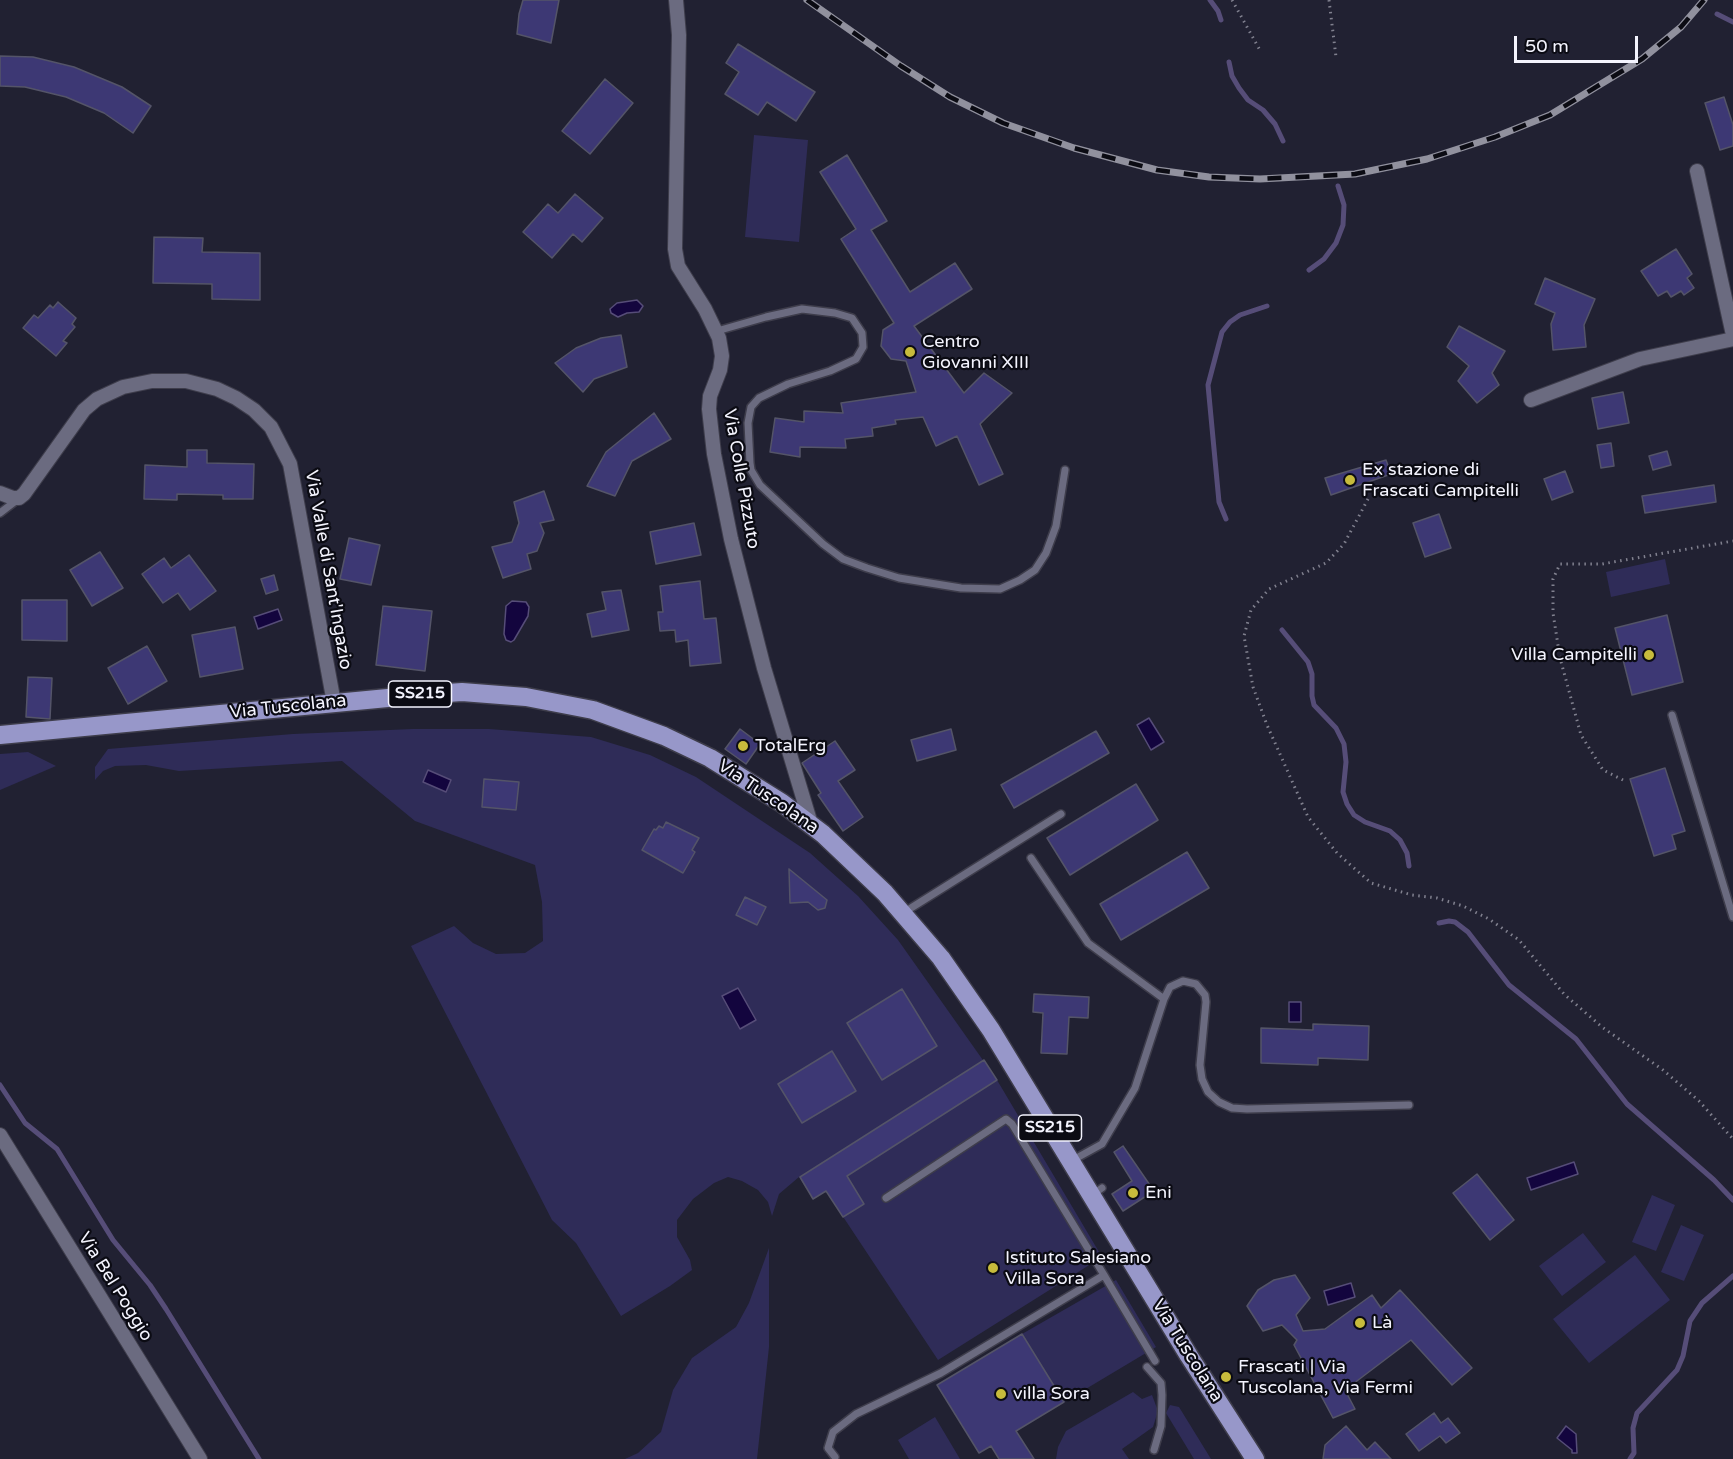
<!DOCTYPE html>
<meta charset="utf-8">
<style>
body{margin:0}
#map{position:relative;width:1733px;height:1459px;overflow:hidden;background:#212132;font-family:"Varela Round",sans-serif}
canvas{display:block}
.scale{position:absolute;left:1514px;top:36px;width:124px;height:27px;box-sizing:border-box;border:3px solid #f4f4fe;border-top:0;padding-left:8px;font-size:18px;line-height:21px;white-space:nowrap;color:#f4f4fe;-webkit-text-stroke:4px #0b0b13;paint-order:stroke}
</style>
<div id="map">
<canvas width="1733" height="1459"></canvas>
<div class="scale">50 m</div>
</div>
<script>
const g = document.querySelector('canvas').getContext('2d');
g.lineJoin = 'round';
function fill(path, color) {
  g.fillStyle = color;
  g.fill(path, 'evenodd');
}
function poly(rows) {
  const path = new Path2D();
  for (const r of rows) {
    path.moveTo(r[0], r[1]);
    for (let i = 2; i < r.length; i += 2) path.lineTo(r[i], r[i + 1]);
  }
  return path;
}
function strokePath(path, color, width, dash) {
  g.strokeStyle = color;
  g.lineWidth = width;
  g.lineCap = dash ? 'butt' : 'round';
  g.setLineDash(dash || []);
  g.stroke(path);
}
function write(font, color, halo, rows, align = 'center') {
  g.font = font + ' "Varela Round",sans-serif';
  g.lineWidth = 4.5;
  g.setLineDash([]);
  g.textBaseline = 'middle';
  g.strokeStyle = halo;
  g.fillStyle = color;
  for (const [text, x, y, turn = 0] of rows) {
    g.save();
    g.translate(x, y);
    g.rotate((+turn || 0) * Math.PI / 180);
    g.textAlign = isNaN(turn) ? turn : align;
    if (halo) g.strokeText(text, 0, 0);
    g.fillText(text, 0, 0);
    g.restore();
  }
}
const green = poly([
 [754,135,808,140,799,242,745,237],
 [1665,559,1670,584,1611,597,1606,572],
 [413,729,489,729,591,737,650,755,696,777,810,853,858,896,898,940,997,1080,1102,1257,938,1360,826,1191,813,1199,799,1177,779,1194,772,1216,768,1202,758,1190,742,1181,728,1177,714,1183,693,1199,677,1220,677,1237,690,1260,692,1270,670,1286,621,1316,576,1243,552,1220,411,946,454,926,473,943,496,954,525,953,543,941,542,902,535,865,415,821,342,761,179,771,146,765,115,766,103,771,95,780,95,767,108,749,293,734],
 [28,752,56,766,0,790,0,754],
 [1652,1195,1675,1205,1656,1251,1632,1242],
 [1681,1225,1704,1235,1684,1281,1661,1272],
 [1583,1233,1606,1262,1562,1296,1539,1266],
 [769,1248,769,1347,757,1459,625,1459,638,1453,661,1432,673,1390,692,1358,736,1327,749,1303],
 [1635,1255,1670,1300,1589,1363,1553,1319],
 [1116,1280,1156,1347,1064,1402,1022,1334],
 [1133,1392,1142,1399,1152,1395,1158,1411,1153,1427,1122,1449,1129,1459,1056,1459,1058,1447,1066,1431],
 [1170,1405,1179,1407,1211,1459,1194,1459,1166,1413],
 [935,1417,960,1459,909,1459,898,1440]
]);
const water = poly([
 [637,300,643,306,639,312,627,313,618,317,611,313,610,309,617,303,637,300],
 [512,601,526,602,529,607,528,616,514,640,511,642,506,640,504,634,506,606,512,601],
 [278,609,282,620,258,629,254,617,278,609],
 [1149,718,1164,742,1151,750,1137,725,1149,718],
 [428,770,451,780,446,792,423,782,428,770],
 [738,988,756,1020,740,1029,722,996,738,988],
 [1289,1002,1301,1002,1301,1022,1289,1022,1289,1002],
 [1574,1162,1578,1174,1531,1190,1527,1178,1574,1162],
 [1351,1283,1355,1297,1328,1305,1324,1291,1351,1283],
 [1566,1426,1576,1434,1577,1453,1572,1453,1572,1450,1557,1438,1566,1426]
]);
const stream = poly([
 [1210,0,1218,11,1221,20],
 [1717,14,1733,22],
 [1229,62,1232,76,1239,88,1248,100,1263,110,1275,124,1283,141],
 [1309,270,1324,259,1336,243,1343,225,1344,205,1338,186],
 [1226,519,1219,502,1208,385,1222,332,1230,322,1240,315,1267,306],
 [1282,630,1308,662,1312,674,1312,696,1314,705,1336,728,1344,744,1346,762,1343,792,1347,804,1354,815,1365,822,1390,831,1400,840,1407,853,1409,866],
 [1439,923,1449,921,1455,922,1468,932,1509,985,1576,1039,1627,1104,1714,1180,1733,1200],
 [0,1085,25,1123,57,1149,113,1240,150,1285,166,1309,259,1459],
 [1630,1459,1634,1453,1633,1428,1637,1413,1677,1370,1683,1356,1690,1321,1702,1303,1733,1276]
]);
const building = poly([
 [523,0,559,0,551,43,517,34,519,14,523,0],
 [738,44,815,92,796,121,767,102,758,115,725,94,739,72,726,63,738,44],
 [0,56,33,57,74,67,122,87,151,106,133,133,104,113,66,97,25,87,0,86,0,56],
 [605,79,633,103,590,154,562,131,605,79],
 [1724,97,1733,125,1733,146,1720,150,1705,103,1724,97],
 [847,155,887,221,871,230,910,292,955,263,972,289,914,326,964,393,984,373,1012,393,980,424,1003,474,979,485,957,436,936,446,923,417,895,420,896,424,872,428,873,436,845,439,846,448,800,447,800,457,770,452,775,418,804,422,804,411,843,413,841,403,916,392,906,361,891,359,881,346,883,330,894,323,841,239,856,229,820,172,847,155],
 [575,194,603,218,582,242,573,234,552,258,523,232,548,204,558,213,575,194],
 [154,237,203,238,202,252,260,253,260,300,212,299,212,284,153,283,154,237],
 [1676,249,1692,274,1687,278,1694,288,1684,295,1681,291,1671,297,1667,291,1658,296,1641,271,1676,249],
 [1545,278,1595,299,1584,325,1586,347,1553,350,1551,324,1555,313,1535,304,1545,278],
 [58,302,76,318,72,324,75,327,63,341,67,343,56,356,23,328,34,315,38,318,50,305,53,308,58,302],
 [1459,326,1505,351,1492,373,1499,385,1477,403,1458,381,1469,366,1447,347,1459,326],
 [621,335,627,367,594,379,583,392,555,363,576,348,601,338,621,335],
 [1623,392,1629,423,1598,429,1592,398,1623,392],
 [654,413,671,439,632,461,615,496,587,486,606,452,654,413],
 [1611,443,1614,466,1601,468,1597,445,1611,443],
 [187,450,207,450,207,463,254,464,253,499,223,499,223,495,177,494,177,500,144,499,145,465,187,467,187,450],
 [1667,451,1671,465,1653,470,1649,456,1667,451],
 [1386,460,1391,474,1331,495,1325,478,1386,460],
 [1565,471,1573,492,1552,500,1544,479,1565,471],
 [1714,485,1716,502,1645,513,1642,496,1714,485],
 [544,491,554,520,540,523,544,533,537,551,527,554,531,569,503,578,492,547,512,542,519,523,514,502,544,491],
 [1439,514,1451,548,1425,557,1413,523,1439,514],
 [694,523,701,555,656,564,650,532,694,523],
 [349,538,380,545,371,585,340,579,349,538],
 [100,552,123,588,92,606,70,570,100,552],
 [189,555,216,591,190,610,178,593,163,603,142,574,164,558,171,568,189,555],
 [274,575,278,590,266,594,261,579,274,575],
 [700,581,704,619,716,618,721,663,690,666,688,640,676,642,675,630,660,631,658,612,663,612,660,586,700,581],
 [621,590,629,630,592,637,587,614,606,610,602,592,621,590],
 [22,600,67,600,67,641,22,640,22,600],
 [383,606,432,611,425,671,376,665,383,606],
 [1667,615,1683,682,1632,695,1615,628,1667,615],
 [235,627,243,669,200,677,192,635,235,627],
 [147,646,167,681,128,704,108,668,147,646],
 [28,677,52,678,50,719,26,717,28,677],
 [740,729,760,744,746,764,725,749,740,729],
 [951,729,956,750,917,761,911,740,951,729],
 [1096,731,1109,753,1014,808,1001,785,1096,731],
 [835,741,855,770,838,781,863,817,843,831,818,795,821,793,802,763,835,741],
 [1665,768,1685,831,1672,835,1676,849,1654,856,1630,779,1665,768],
 [484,779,519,782,516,810,482,807,484,779],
 [1136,784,1158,820,1070,875,1047,838,1136,784],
 [666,822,699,838,692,850,695,852,683,873,642,850,654,829,656,830,659,826,663,828,666,822],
 [1187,852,1209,888,1121,940,1100,904,1187,852],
 [789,869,827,900,825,908,818,910,808,902,790,903,789,869],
 [745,897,766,907,757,925,736,915,745,897],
 [902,989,937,1046,882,1080,847,1023,902,989],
 [1034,994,1089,997,1088,1018,1069,1017,1067,1054,1041,1053,1043,1013,1033,1012,1034,994],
 [1313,1024,1369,1026,1368,1060,1318,1058,1318,1065,1261,1063,1261,1028,1313,1030,1313,1024],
 [832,1051,856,1091,802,1123,778,1084,832,1051],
 [984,1060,997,1080,847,1176,864,1204,843,1217,826,1191,813,1199,800,1177,984,1060],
 [1123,1146,1154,1191,1123,1211,1112,1194,1132,1181,1114,1152,1123,1146],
 [1477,1174,1514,1220,1490,1240,1453,1193,1477,1174],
 [1295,1275,1310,1298,1296,1315,1303,1331,1325,1329,1372,1295,1381,1308,1400,1290,1472,1368,1452,1385,1411,1340,1345,1390,1355,1409,1333,1418,1294,1345,1297,1340,1282,1325,1263,1331,1247,1306,1258,1290,1274,1280,1295,1275],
 [1022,1334,1064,1402,1016,1431,1034,1459,999,1459,991,1446,979,1453,937,1385,1022,1334],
 [1434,1413,1441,1423,1448,1418,1460,1433,1446,1443,1440,1436,1419,1451,1406,1434,1434,1413],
 [1346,1426,1367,1450,1375,1442,1391,1459,1323,1459,1325,1445,1346,1426]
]);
const path = poly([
 [1232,0,1261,52],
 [1329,0,1336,57],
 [1368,499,1344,544,1326,563,1269,589,1251,610,1244,636,1253,687,1267,725,1308,817,1337,853,1371,883,1412,895,1437,898,1463,906,1489,919,1519,940,1564,994,1602,1027,1663,1070,1699,1101,1733,1139],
 [1623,780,1603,770,1581,735,1560,658,1553,613,1553,579,1560,564,1602,564,1733,541]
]);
const lane = poly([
 [717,331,766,317,802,309,835,313,852,318,862,333,863,347,856,359,830,371,788,384,759,398,751,407,748,423,750,463,751,470,760,485,823,544,843,559,867,568,899,578,961,588,1000,589,1020,580,1035,570,1046,553,1056,526,1065,470],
 [0,513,17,500],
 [1672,715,1733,917],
 [1031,858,1088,943,1164,999,1135,1088,1102,1144,1073,1160],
 [903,913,1061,814],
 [1164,999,1170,987,1183,981,1196,984,1205,995,1206,1002,1200,1065,1202,1079,1208,1092,1219,1102,1232,1108,1247,1109,1409,1105],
 [1092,1195,1102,1188],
 [886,1198,1006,1119,1012,1124,1104,1275],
 [1147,1367,1161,1383,1162,1395,1161,1426,1154,1450],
 [835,1457,828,1448,833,1432,856,1414,941,1373,1104,1275,1155,1361]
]);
const street = poly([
 [676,0,679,35,675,249,678,266,705,309,719,338,722,356,720,370,710,396,709,409,714,454,731,539,764,668,811,824],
 [1697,171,1733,335],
 [1531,400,1640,359,1733,339],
 [0,493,13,498,19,498,24,494,84,410,97,399,123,387,152,381,186,381,217,389,236,398,254,410,271,427,290,464,334,703],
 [0,1135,200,1459]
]);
const primary = poly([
 [0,735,419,695,462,692,526,697,593,710,664,736,710,758,782,803,823,834,885,893,941,958,991,1030,1189,1356,1255,1459]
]);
const rail = poly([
 [807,0,901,66,950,97,1003,123,1074,148,1157,170,1209,177,1260,179,1355,174,1427,159,1495,137,1550,115,1642,59,1681,27,1704,0]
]);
const markers = [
 [910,352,6,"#c7bb3c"],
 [1350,480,6,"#c7bb3c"],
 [1649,655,6,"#c7bb3c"],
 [743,746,6,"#c7bb3c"],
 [1133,1193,6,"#c7bb3c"],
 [993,1268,6,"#c7bb3c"],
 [1360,1323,6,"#c7bb3c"],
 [1226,1377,6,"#c7bb3c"],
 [1001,1394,6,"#c7bb3c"]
];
const shields = [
 [420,694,63],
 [1050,1128,63]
];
const shieldNames = [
 ["SS215",420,694],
 ["SS215",1050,1128]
];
const poiNames = [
 ["Centro",922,342],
 ["Giovanni XIII",922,363],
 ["Ex stazione di",1362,470],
 ["Frascati Campitelli",1362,491],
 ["Villa Campitelli",1637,655,"right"],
 ["TotalErg",755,746],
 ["Eni",1145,1193],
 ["Istituto Salesiano",1005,1258],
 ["Villa Sora",1005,1279],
 ["Là",1372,1323],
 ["Frascati | Via",1238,1367],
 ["Tuscolana, Via Fermi",1238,1388],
 ["villa Sora",1013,1394]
];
const streetNames = [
 ["Via Colle Pizzuto",741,479,80],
 ["Via Valle di Sant'Ingazio",328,570,80],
 ["Via Tuscolana",288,707,-6],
 ["Via Tuscolana",768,797,34],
 ["Via Bel Poggio",115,1287,58],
 ["Via Tuscolana",1187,1351,58]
];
fill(green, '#2f2c58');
fill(water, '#13053e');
strokePath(water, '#564d78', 1.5);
strokePath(stream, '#564d78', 5);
fill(building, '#3d3874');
strokePath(building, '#545468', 1.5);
strokePath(lane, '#3e3d4b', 10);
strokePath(street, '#3e3d4b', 16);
strokePath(primary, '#3e3d4b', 21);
strokePath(path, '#81818f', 3, [1.5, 4.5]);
strokePath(lane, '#6b6b80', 7);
strokePath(street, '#6b6b80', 14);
strokePath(primary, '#9797c9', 18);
strokePath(rail, '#91919e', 7);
strokePath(rail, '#0b0b13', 4.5, [14]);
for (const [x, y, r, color] of markers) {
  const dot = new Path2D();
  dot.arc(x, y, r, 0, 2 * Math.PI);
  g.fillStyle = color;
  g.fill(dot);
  strokePath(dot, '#0b0b13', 2);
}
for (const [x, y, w] of shields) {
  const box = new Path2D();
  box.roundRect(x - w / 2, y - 13, w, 26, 4.5);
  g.fillStyle = '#0b0b13';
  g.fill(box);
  strokePath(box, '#f4f4fe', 1.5);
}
write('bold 16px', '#f4f4fe', null, shieldNames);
write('18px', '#f4f4fe', '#0b0b13', poiNames, 'left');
write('18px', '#f4f4fe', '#0b0b13', streetNames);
</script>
